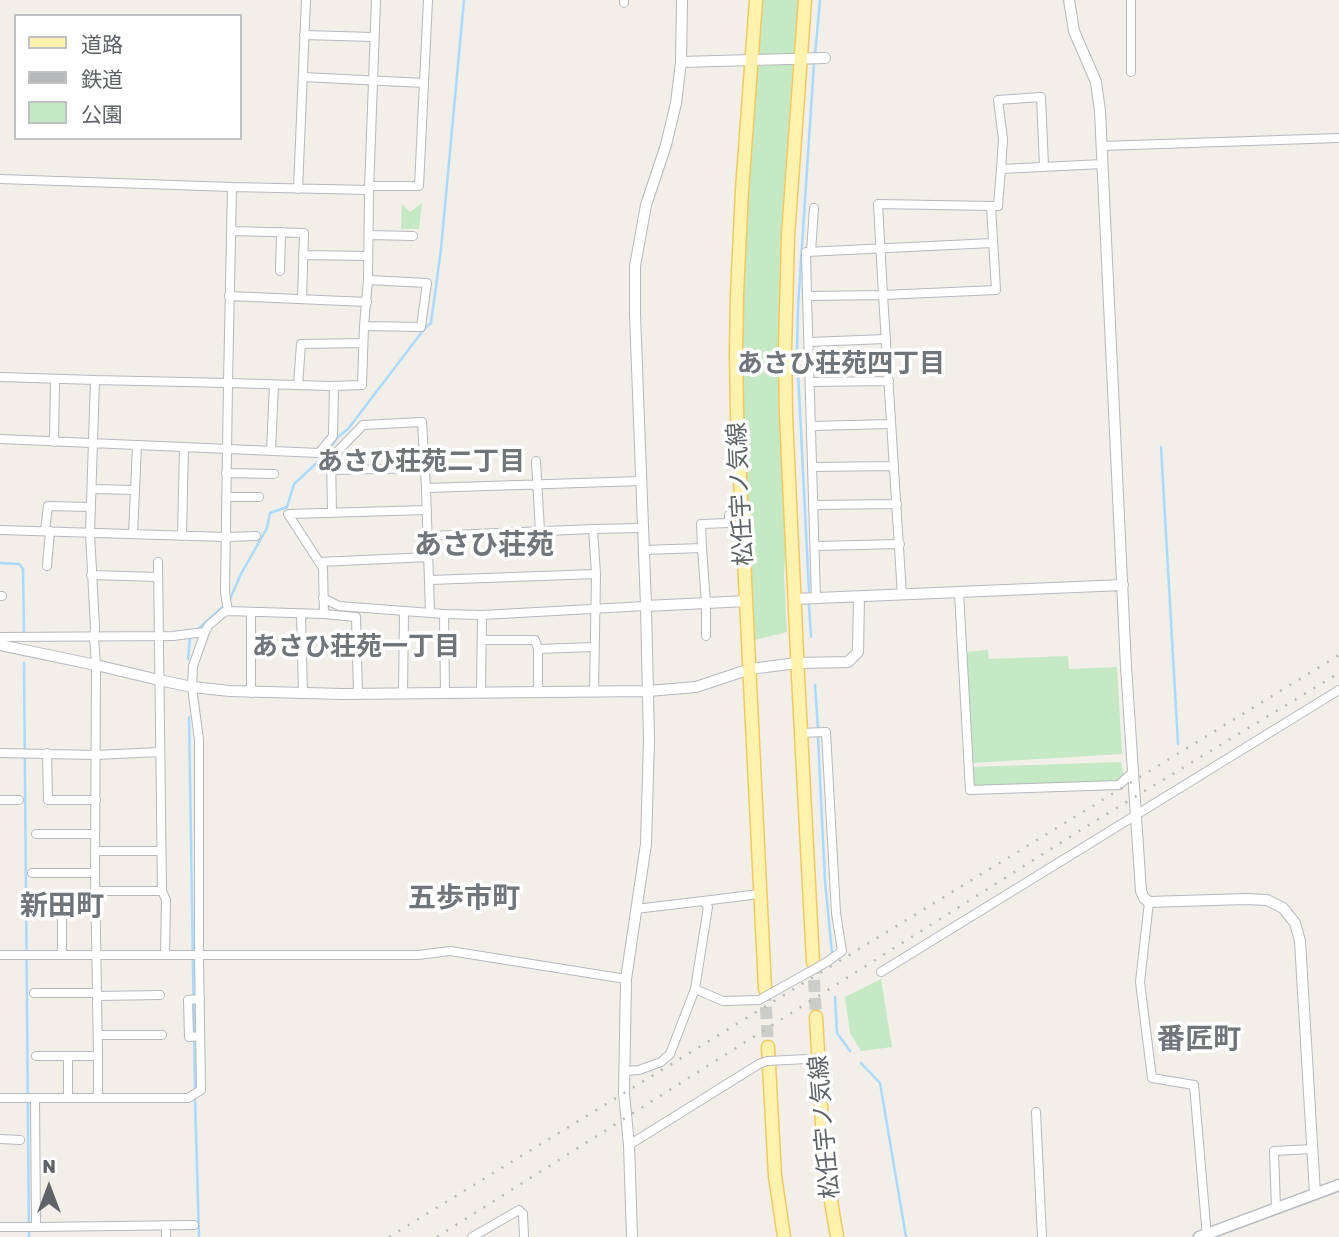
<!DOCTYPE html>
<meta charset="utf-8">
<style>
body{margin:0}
#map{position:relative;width:1339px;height:1237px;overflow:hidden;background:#f1efe8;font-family:Rubik,"Noto Sans JP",sans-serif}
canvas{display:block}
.legend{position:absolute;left:14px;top:14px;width:228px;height:126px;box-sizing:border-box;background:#fff;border:2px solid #bfc1c3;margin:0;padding:9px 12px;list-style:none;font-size:21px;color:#5f6368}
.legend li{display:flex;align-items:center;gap:14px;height:35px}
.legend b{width:35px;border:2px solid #bfc1c3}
.north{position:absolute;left:14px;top:1153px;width:70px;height:70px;-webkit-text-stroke:5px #fff;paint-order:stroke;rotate:0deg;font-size:19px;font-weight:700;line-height:28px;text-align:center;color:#5f6368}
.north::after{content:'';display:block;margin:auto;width:24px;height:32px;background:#5f6368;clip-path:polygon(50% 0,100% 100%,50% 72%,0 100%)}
</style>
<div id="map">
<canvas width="1339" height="1237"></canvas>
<ul class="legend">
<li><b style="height:9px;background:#fff2af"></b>道路</li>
<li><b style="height:9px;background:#b6b7b8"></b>鉄道</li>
<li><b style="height:19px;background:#c5e8c5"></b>公園</li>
</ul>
<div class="north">N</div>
</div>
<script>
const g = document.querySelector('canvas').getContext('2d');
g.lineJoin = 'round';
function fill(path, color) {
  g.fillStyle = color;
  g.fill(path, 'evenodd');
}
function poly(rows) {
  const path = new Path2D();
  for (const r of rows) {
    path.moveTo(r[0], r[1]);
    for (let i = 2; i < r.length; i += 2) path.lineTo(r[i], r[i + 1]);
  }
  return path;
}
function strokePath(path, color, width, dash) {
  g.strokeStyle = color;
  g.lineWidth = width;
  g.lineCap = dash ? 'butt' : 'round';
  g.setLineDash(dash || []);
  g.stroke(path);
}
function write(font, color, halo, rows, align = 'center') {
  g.font = font + ' Rubik,"Noto Sans JP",sans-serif';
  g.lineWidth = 7;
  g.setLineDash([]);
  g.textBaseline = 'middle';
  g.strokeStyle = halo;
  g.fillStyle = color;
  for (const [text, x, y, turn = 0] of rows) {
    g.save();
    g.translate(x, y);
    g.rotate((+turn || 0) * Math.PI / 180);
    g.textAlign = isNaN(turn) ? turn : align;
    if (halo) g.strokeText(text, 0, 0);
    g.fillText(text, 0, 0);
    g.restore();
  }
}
const green = poly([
 [762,0,799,0,795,54,758,55],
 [793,64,780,250,779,315,781,436,786,540,784,575,787,632,754,640,748,490,744,456,743,277,747,191,757,66],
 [422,203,419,229,401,229,402,204,410,212],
 [988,650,989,659,1068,656,1069,669,1117,667,1122,754,972,763,966,652],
 [1121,762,1124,778,1116,782,976,788,972,786,971,767],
 [881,979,892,1047,861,1051,850,1033,845,997]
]);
const stream = poly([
 [815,56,820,0],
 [1161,447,1178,744],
 [0,563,19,564,23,569,24,632],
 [809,591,797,352,798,307,814,63],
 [230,599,241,574,267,528,270,513,287,507,294,484,323,457,338,437,348,429,425,328,431,323,441,249,464,0],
 [809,604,811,637],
 [197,630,226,604],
 [188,659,190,638,193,635],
 [24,663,29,1237],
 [815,685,818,729],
 [189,717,195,1090],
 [818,738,825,881,832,953],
 [835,997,837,1033,850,1051],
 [861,1063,880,1083,906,1237],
 [195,1097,199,1237]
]);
const primaryTunnel = poly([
 [813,962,816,1017],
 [765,989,768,1047]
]);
const minor = poly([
 [624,0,624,3],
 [304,35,373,37],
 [1131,72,1131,0],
 [303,77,424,83],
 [1102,146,1339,138],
 [1001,169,1003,139,998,100,1041,97,1044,166],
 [0,179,232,187],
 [369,186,419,186,428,0],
 [298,189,306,0],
 [232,231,304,233,302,299],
 [369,235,413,236],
 [811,252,814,208],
 [303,255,368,256],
 [280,271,281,232],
 [229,296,367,302],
 [807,296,806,252,992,243],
 [364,326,368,280],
 [809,342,886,339],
 [0,377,95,380],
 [810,382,889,381],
 [298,385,301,344,363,343],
 [811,426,891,424],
 [0,439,319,453,333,436,334,386],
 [54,442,55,379],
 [271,451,274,385],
 [321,451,331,458,363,425,422,422,426,488],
 [331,458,332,513],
 [536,461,540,531],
 [812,467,894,466],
 [331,470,425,468],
 [226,473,274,474],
 [92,489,135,490],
 [226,497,259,497],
 [813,505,897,504],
 [593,529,642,528],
 [0,530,226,537,256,536],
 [45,531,48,506,91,507],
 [133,534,137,446],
 [182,536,184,448],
 [429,536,593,529,596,574,594,692],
 [815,546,900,544],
 [702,548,701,524,729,523,729,515],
 [643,550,702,548,706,603,706,636],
 [319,562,429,557],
 [47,566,50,531],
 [91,575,158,577],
 [430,580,596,574],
 [959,593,970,790,1119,785,1133,772],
 [902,595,883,295,996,290,991,206,998,206,1001,169,1103,164],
 [0,596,2,596],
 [323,598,339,606,444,614,482,615,646,606],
 [816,599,807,296,883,295,878,204,991,206],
 [228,611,225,592,228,383,330,386,362,385,364,326,421,327,427,283,368,280,369,190,376,0],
 [430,612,426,488,641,481],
 [301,614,303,694],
 [324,614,323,568,288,514,427,510],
 [444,614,445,693],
 [205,632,193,666,192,687,199,740,199,955,418,955,450,951,626,979],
 [0,637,173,636,205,632,209,625,224,612,228,611,324,614,356,617,358,694],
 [482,640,535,640,538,649,538,693],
 [538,649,594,647],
 [251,693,251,613],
 [481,693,482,615],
 [403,694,404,611],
 [800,733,826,732,836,913,842,951,827,962],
 [0,753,96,755,160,752],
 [47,753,48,800,96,800],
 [0,800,19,800],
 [36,834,95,834],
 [95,851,161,851],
 [32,873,95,873],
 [96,891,162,891,158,562],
 [162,891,166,900,165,955],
 [703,901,759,894],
 [1149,902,1140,982,1152,1078,1194,1085,1207,1237],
 [62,916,62,955],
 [0,955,199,955,201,1090,188,1098,0,1098],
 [881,972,1339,690],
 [695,989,723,1001,759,1000],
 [34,993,97,993],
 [97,996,160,995],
 [200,999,188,1000,189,1037,200,1036],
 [98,1035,162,1035],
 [36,1056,68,1056],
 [624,1071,639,1070,661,1062,670,1054,695,989,708,907,703,901,636,909],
 [68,1098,68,1056,98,1056,95,873,96,665,94,637,95,628,90,533,95,380,228,383,232,187,369,190],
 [98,1098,98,1056],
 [1036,1112,1042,1237],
 [0,1139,20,1140],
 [629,1145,759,1064],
 [1276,1208,1274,1151,1312,1149],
 [166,1226,166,1237],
 [0,1227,36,1227,35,1098],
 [36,1227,194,1225],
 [472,1237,519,1210,523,1214,524,1237]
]);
const tertiary = poly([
 [1069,0,1074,31,1096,82,1100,111,1126,667,1141,891,1144,898,1149,902,1246,899,1267,900,1283,908,1295,923,1300,941,1315,1194],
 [681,62,825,58],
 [794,599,1123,585],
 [646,606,747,601],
 [0,645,96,665,159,680,192,687,230,691,343,694,648,691,696,687,750,669,797,663,848,662,858,652,859,597],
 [632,1237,629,1145,624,1093,626,979,646,844,649,740,646,606,635,314,635,266,646,205,666,145,676,103,681,62,682,0]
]);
const secondary = poly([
 [1199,1237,1339,1185]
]);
const primary = poly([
 [756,0,742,190,737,294,736,352,737,416,765,989],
 [805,0,788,236,785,348,786,415,798,675,813,962],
 [816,1017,824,1159,837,1237],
 [768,1047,775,1176,784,1237]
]);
const rail = poly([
 [389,1237,1339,655],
 [437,1237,1092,823,1339,673]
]);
const minorBridge = poly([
 [759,1000,827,962],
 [759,1064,767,1061,828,1058]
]);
const streetNames = [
 ["松任宇ノ気線",741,494,-93],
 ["松任宇ノ気線",825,1127,-95]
];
const neighbourhoodNames = [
 ["あさひ荘苑四丁目",841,364],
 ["あさひ荘苑二丁目",421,462],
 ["あさひ荘苑一丁目",356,647]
];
const quarterNames = [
 ["あさひ荘苑",484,546],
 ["五歩市町",464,899],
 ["新田町",62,907],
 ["番匠町",1199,1040]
];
fill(green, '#c5e8c5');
strokePath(stream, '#aadaff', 2.5);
strokePath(primaryTunnel, '#ccccc8', 12, [12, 6]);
strokePath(minor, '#b5b8bc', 10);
strokePath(tertiary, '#b5b8bc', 12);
strokePath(secondary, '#b6babf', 13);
strokePath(primary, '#f2c960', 15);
strokePath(minor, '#fff', 8);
strokePath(tertiary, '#fff', 10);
strokePath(secondary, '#fff', 10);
strokePath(primary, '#fff2af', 12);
strokePath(rail, '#b6b7b8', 2.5, [2, 9]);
strokePath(minorBridge, '#b5b8bc', 10, []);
strokePath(minorBridge, '#fff', 8);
write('24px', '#5f6368', '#fff', streetNames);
write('bold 26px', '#70757a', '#fff', neighbourhoodNames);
write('bold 28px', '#70757a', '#fff', quarterNames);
</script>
